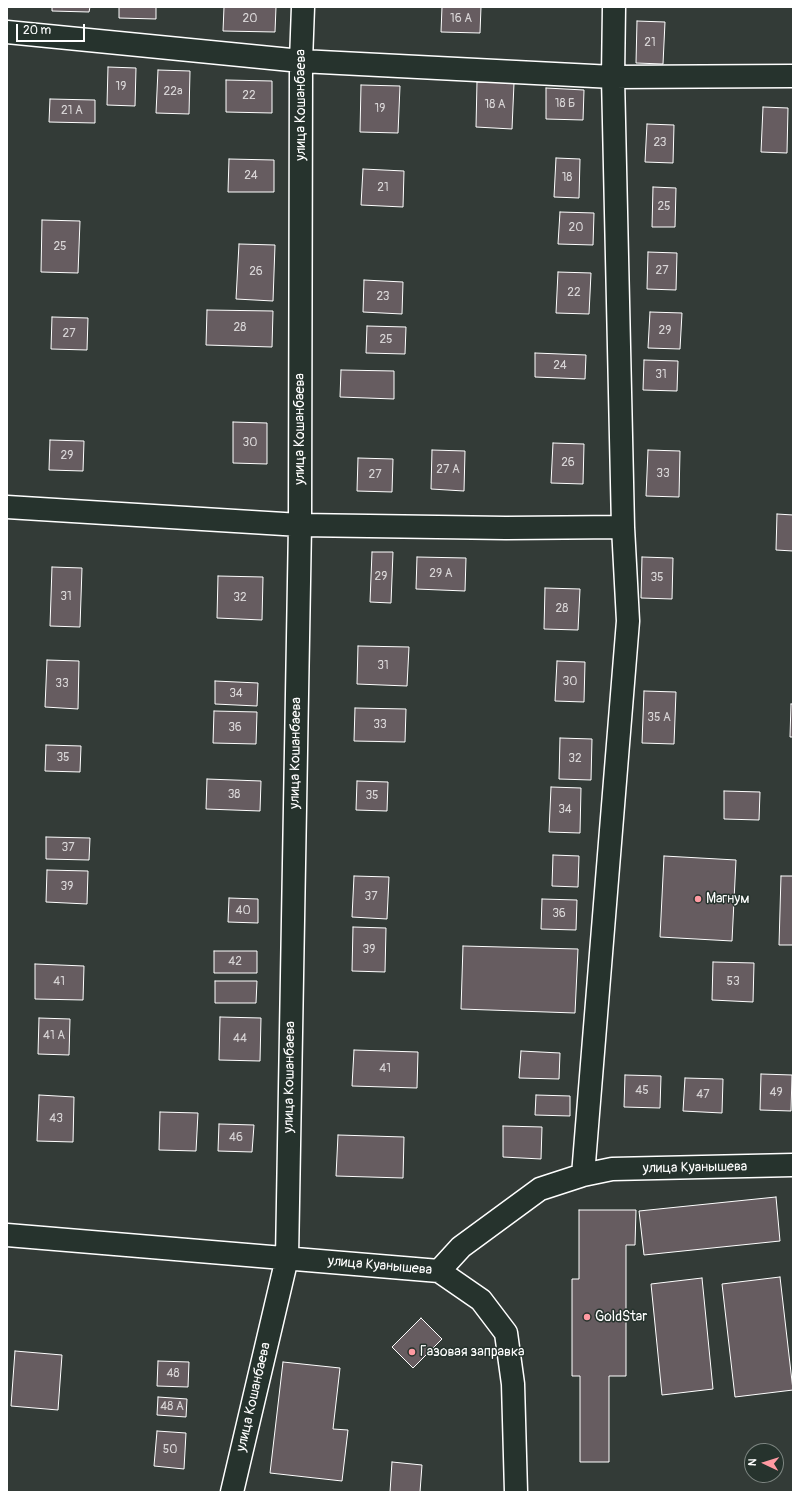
<!DOCTYPE html>
<meta charset="utf-8">
<style>
body{margin:0}
#map{position:relative;width:800px;height:1499px;overflow:hidden;background:#333b37;font-family:Pangolin,sans-serif}
canvas{display:block}
.frame{position:absolute;inset:0;border:8px solid #fff;pointer-events:none}
.north{position:absolute;left:744px;top:1443px;width:40px;height:40px;box-sizing:border-box;background:#26332d;border:1px solid #7d8581;border-radius:50%;rotate:274deg;font-size:11px;font-weight:700;line-height:16px;text-align:center;color:#fff}
.north::after{content:'';display:block;margin:auto;width:14px;height:18px;background:#ff9aa2;clip-path:polygon(50% 0,100% 100%,50% 72%,0 100%)}
.scale{position:absolute;left:16px;top:24px;width:69px;height:18px;box-sizing:border-box;border:2px solid #fff;border-top:0;padding-left:5px;font-size:12px;line-height:14px;white-space:nowrap;color:#fff;-webkit-text-stroke:3px #26332d;paint-order:stroke}
</style>
<div id="map">
<canvas width="800" height="1499"></canvas>
<div class="frame"></div>
<div class="north">N</div>
<div class="scale">20 m</div>
</div>
<script>
const g = document.querySelector('canvas').getContext('2d');
g.lineJoin = 'round';
function fill(path, color) {
  g.fillStyle = color;
  g.fill(path, 'evenodd');
}
function poly(rows) {
  const path = new Path2D();
  for (const r of rows) {
    path.moveTo(r[0], r[1]);
    for (let i = 2; i < r.length; i += 2) path.lineTo(r[i], r[i + 1]);
  }
  return path;
}
function strokePath(path, color, width, dash) {
  g.strokeStyle = color;
  g.lineWidth = width;
  g.lineCap = dash ? 'butt' : 'round';
  g.setLineDash(dash || []);
  g.stroke(path);
}
function write(font, color, halo, rows, align = 'center') {
  g.font = font + ' Pangolin,sans-serif';
  g.lineWidth = 3;
  g.setLineDash([]);
  g.textBaseline = 'middle';
  g.strokeStyle = halo;
  g.fillStyle = color;
  for (const [text, x, y, turn = 0] of rows) {
    g.save();
    g.translate(x, y);
    g.rotate((+turn || 0) * Math.PI / 180);
    g.textAlign = isNaN(turn) ? turn : align;
    if (halo) g.strokeText(text, 0, 0);
    g.fillText(text, 0, 0);
    g.restore();
  }
}
const building = poly([
 [52,7,90,7,89,12,52,11,52,7],
 [119,7,156,7,156,19,119,18,119,7],
 [224,7,276,7,275,32,223,31,224,7],
 [442,7,481,7,480,33,441,32,442,7],
 [637,21,665,22,663,64,636,63,637,21],
 [108,67,136,68,135,106,107,105,108,67],
 [158,70,190,71,189,114,156,113,158,70],
 [226,80,272,81,272,113,226,112,226,80],
 [477,82,514,83,512,129,476,127,477,82],
 [361,85,400,86,398,133,360,132,361,85],
 [546,88,584,90,583,120,546,119,546,88],
 [50,99,95,100,95,123,49,122,50,99],
 [763,107,788,108,787,153,761,152,763,107],
 [647,124,674,125,673,163,645,162,647,124],
 [556,158,580,159,579,198,554,197,556,158],
 [229,159,274,160,274,192,228,192,229,159],
 [363,169,404,171,403,207,361,205,363,169],
 [653,187,676,188,675,227,652,227,653,187],
 [560,212,594,213,593,245,558,244,560,212],
 [42,220,80,221,78,273,41,272,42,220],
 [239,244,275,245,273,301,236,299,239,244],
 [648,252,677,253,676,290,647,289,648,252],
 [558,272,591,273,589,314,556,313,558,272],
 [364,280,403,282,402,314,363,312,364,280],
 [207,310,273,311,272,347,206,345,207,310],
 [650,312,682,313,680,349,648,348,650,312],
 [52,317,88,318,87,350,51,349,52,317],
 [367,326,406,327,405,354,366,353,367,326],
 [535,353,586,355,585,379,535,377,535,353],
 [644,360,678,361,677,391,643,390,644,360],
 [341,370,394,371,394,399,340,397,341,370],
 [233,422,267,423,267,464,233,463,233,422],
 [50,440,84,441,83,471,49,470,50,440],
 [553,443,584,444,583,484,551,483,553,443],
 [432,450,465,451,464,491,431,489,432,450],
 [648,450,680,451,679,497,646,496,648,450],
 [358,458,393,459,392,492,357,491,358,458],
 [777,514,793,515,793,551,776,550,777,514],
 [372,552,393,552,391,603,370,602,372,552],
 [417,557,466,558,465,591,416,589,417,557],
 [642,557,673,558,672,599,641,598,642,557],
 [52,567,82,568,80,627,50,626,52,567],
 [218,576,263,577,262,620,217,618,218,576],
 [545,588,580,589,578,630,544,629,545,588],
 [358,646,409,647,407,686,357,684,358,646],
 [47,660,79,661,78,709,45,707,47,660],
 [557,661,585,662,584,702,555,701,557,661],
 [215,681,258,683,257,706,215,704,215,681],
 [644,691,676,692,674,744,642,743,644,691],
 [791,704,793,704,793,737,790,737,791,704],
 [355,708,406,709,405,742,354,741,355,708],
 [214,711,257,712,256,744,213,743,214,711],
 [560,738,592,739,591,780,559,779,560,738],
 [46,745,81,746,80,772,45,771,46,745],
 [207,779,261,781,260,811,206,809,207,779],
 [357,781,388,782,387,811,356,810,357,781],
 [551,787,581,788,580,833,549,832,551,787],
 [724,791,760,792,759,820,724,819,724,791],
 [46,837,90,838,89,860,46,859,46,837],
 [553,855,579,856,578,887,552,886,553,855],
 [664,856,736,860,732,941,660,937,664,856],
 [47,870,88,871,87,904,46,902,47,870],
 [354,876,389,877,387,919,352,917,354,876],
 [781,876,793,876,793,945,779,945,781,876],
 [229,898,258,899,258,923,228,922,229,898],
 [542,899,577,900,576,930,541,929,542,899],
 [353,927,386,928,385,972,352,971,353,927],
 [463,946,578,949,575,1013,461,1009,463,946],
 [214,951,257,951,257,973,214,973,214,951],
 [713,962,754,963,753,1002,712,1000,713,962],
 [35,964,84,966,83,1000,35,999,35,964],
 [215,981,257,981,256,1003,215,1003,215,981],
 [220,1017,261,1018,260,1061,219,1060,220,1017],
 [39,1018,70,1019,69,1055,38,1054,39,1018],
 [354,1050,418,1052,417,1088,352,1086,354,1050],
 [521,1051,560,1053,559,1079,519,1078,521,1051],
 [761,1074,792,1075,791,1111,760,1110,761,1074],
 [625,1075,661,1076,660,1108,624,1107,625,1075],
 [685,1078,723,1079,722,1113,683,1111,685,1078],
 [39,1095,74,1097,73,1142,37,1141,39,1095],
 [536,1095,570,1096,570,1116,535,1115,536,1095],
 [160,1112,198,1113,196,1151,159,1150,160,1112],
 [219,1124,254,1125,252,1152,218,1151,219,1124],
 [503,1126,542,1127,541,1159,503,1157,503,1126],
 [338,1135,404,1137,403,1178,336,1176,338,1135],
 [776,1197,780,1241,644,1255,639,1211,776,1197],
 [579,1210,636,1210,635,1245,626,1245,626,1376,609,1376,609,1462,580,1462,580,1376,572,1376,572,1279,579,1279,579,1210],
 [780,1277,793,1390,735,1397,722,1284,780,1277],
 [702,1278,713,1389,662,1395,651,1284,702,1278],
 [421,1318,442,1339,413,1368,392,1347,421,1318],
 [15,1351,62,1355,58,1410,11,1406,15,1351],
 [158,1361,189,1362,188,1387,157,1386,158,1361],
 [283,1362,340,1368,333,1429,348,1430,342,1481,270,1473,283,1362],
 [158,1397,187,1399,186,1417,157,1415,158,1397],
 [157,1431,186,1433,184,1469,154,1466,157,1431],
 [392,1462,422,1465,420,1492,390,1492,392,1462]
]);
const minor = poly([
 [7,32,301,61,613,77,793,76],
 [7,507,300,525,506,528,623,527],
 [583,1175,628,621,623,527,613,77,614,7],
 [7,1235,439,1271,481,1300,506,1333,513,1384,516,1492],
 [439,1271,461,1247,540,1189,583,1175,612,1169,793,1165],
 [232,1492,287,1258,300,525,301,61,303,7]
]);
const markers = [
 [698,899,4,"#ff9aa2"],
 [587,1317,4,"#ff9aa2"],
 [412,1352,4,"#ff9aa2"]
];
const numberNames = [
 ["20",250,19],
 ["16 А",461,19],
 ["21",650,43],
 ["19",121,87],
 ["22а",173,92],
 ["22",249,96],
 ["18 Б",565,104],
 ["18 А",495,105],
 ["19",380,109],
 ["21 А",72,111],
 ["23",660,143],
 ["24",251,176],
 ["18",567,178],
 ["21",383,188],
 ["25",664,207],
 ["20",576,228],
 ["25",60,247],
 ["27",662,271],
 ["26",256,272],
 ["22",574,293],
 ["23",383,297],
 ["28",240,328],
 ["29",665,331],
 ["27",69,334],
 ["25",386,340],
 ["24",560,366],
 ["31",661,375],
 ["30",250,443],
 ["29",67,456],
 ["26",568,463],
 ["27 А",448,470],
 ["33",663,474],
 ["27",375,475],
 ["29 А",441,574],
 ["29",381,577],
 ["35",657,578],
 ["31",66,597],
 ["32",240,598],
 ["28",562,609],
 ["31",383,666],
 ["30",570,682],
 ["33",62,684],
 ["34",236,694],
 ["35 А",659,718],
 ["33",380,725],
 ["36",235,728],
 ["35",63,758],
 ["32",575,759],
 ["38",234,795],
 ["35",372,796],
 ["34",565,810],
 ["37",68,848],
 ["39",67,887],
 ["37",371,897],
 ["40",243,911],
 ["36",559,914],
 ["39",369,950],
 ["42",235,962],
 ["41",59,982],
 ["53",733,982],
 ["41 А",54,1036],
 ["44",240,1039],
 ["41",385,1069],
 ["45",642,1091],
 ["49",776,1093],
 ["47",703,1095],
 ["43",56,1119],
 ["46",236,1138],
 ["48",173,1374],
 ["48 A",172,1407],
 ["50",170,1450]
];
const streetNames = [
 ["улица Кошанбаева",301,105,-90],
 ["улица Кошанбаева",300,429,-90],
 ["улица Кошанбаева",296,753,-89],
 ["улица Кошанбаева",290,1077,-89],
 ["улица Куанышева",695,1168,-1],
 ["улица Куанышева",380,1266,5],
 ["улица Кошанбаева",254,1397,-77]
];
const poiNames = [
 ["Магнум",706,899],
 ["GoldStar",595,1317],
 ["Газовая заправка",420,1352]
];
fill(building, '#665c60');
strokePath(building, '#fff', 1);
strokePath(minor, '#fff', 25);
strokePath(minor, '#26332d', 22);
for (const [x, y, r, color] of markers) {
  const dot = new Path2D();
  dot.arc(x, y, r, 0, 2 * Math.PI);
  g.fillStyle = color;
  g.fill(dot);
  strokePath(dot, '#26332d', 1.5);
}
write('12px', '#d9d6d7', null, numberNames);
write('14px', '#fff', '#26332d', streetNames);
write('14px', '#fff', '#26332d', poiNames, 'left');
</script>
